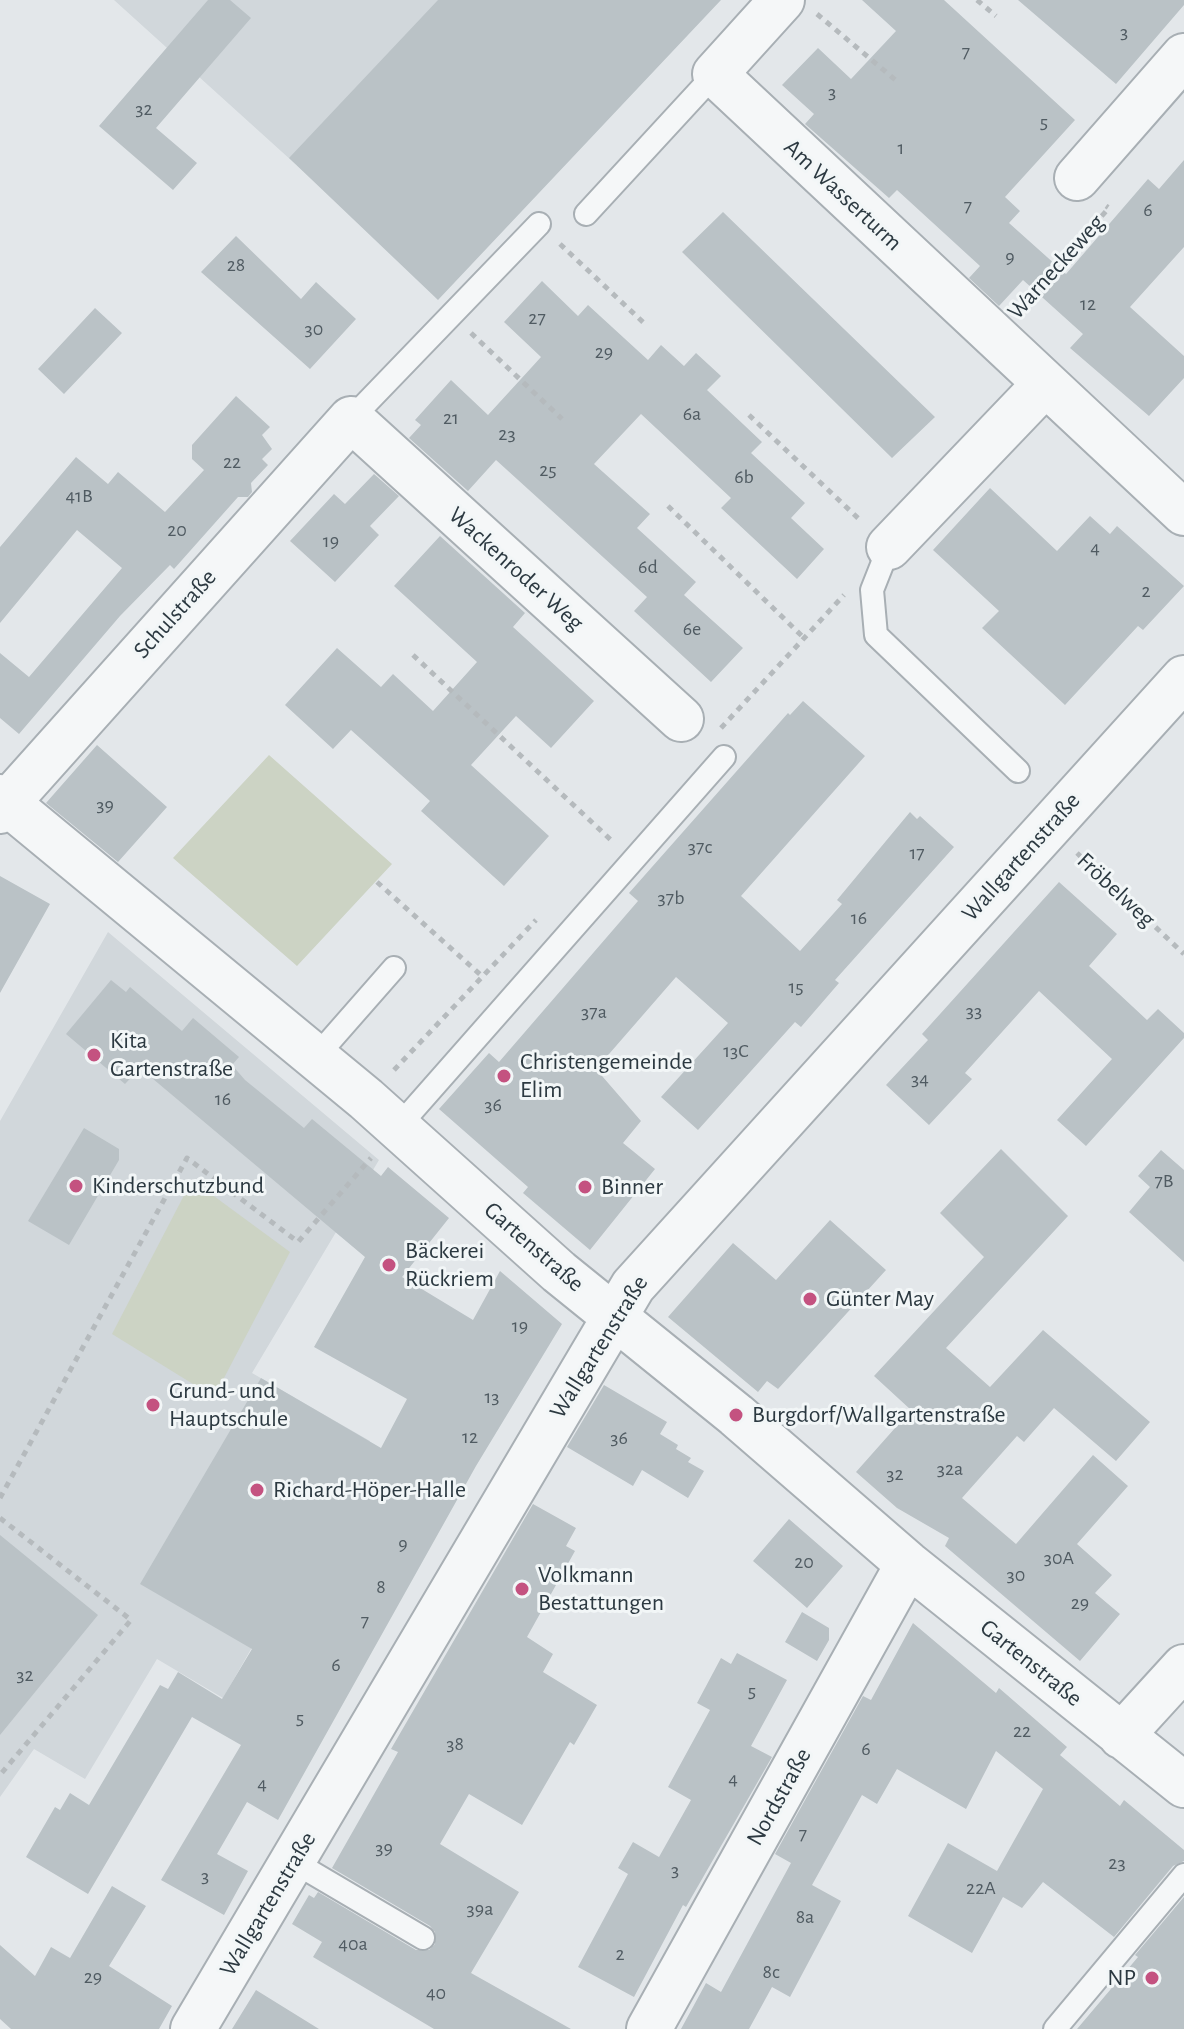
<!DOCTYPE html>
<meta charset="utf-8">
<style>
body{margin:0}
canvas{display:block;background:#e3e7ea}
</style>
<canvas width="1184" height="2029"></canvas>
<script>
const g = document.querySelector('canvas').getContext('2d');
g.lineJoin = 'round';
function fill(path, color) {
  g.fillStyle = color;
  g.fill(path, 'evenodd');
}
function poly(rows) {
  const path = new Path2D();
  for (const r of rows) {
    path.moveTo(r[0], r[1]);
    for (let i = 2; i < r.length; i += 2) path.lineTo(r[i], r[i + 1]);
  }
  return path;
}
function strokePath(path, color, width, dash) {
  g.strokeStyle = color;
  g.lineWidth = width;
  g.lineCap = dash ? 'butt' : 'round';
  g.setLineDash(dash || []);
  g.stroke(path);
}
function write(font, color, halo, rows, align = 'center') {
  g.font = font + ' "Alegreya Sans",sans-serif';
  g.lineWidth = 6;
  g.setLineDash([]);
  g.textBaseline = 'middle';
  g.strokeStyle = halo;
  g.fillStyle = color;
  for (const [text, x, y, turn = 0] of rows) {
    g.save();
    g.translate(x, y);
    g.rotate((+turn || 0) * Math.PI / 180);
    g.textAlign = isNaN(turn) ? turn : align;
    if (halo) g.strokeText(text, 0, 0);
    g.fillText(text, 0, 0);
    g.restore();
  }
}
const built = poly([
 [114,0,618,0,386,246],
 [108,932,379,1160,252,1373,370,1441,223,1698,157,1659,85,1779,34,1749,0,1797,0,1121]
]);
const green = poly([
 [269,755,392,864,297,966,173,858],
 [192,1180,290,1252,214,1397,112,1334]
]);
const building = poly([
 [208,0,230,0,251,18,156,128,197,163,173,190,99,126],
 [438,0,721,0,438,300,289,158],
 [862,0,944,0,1075,120,1005,197,1020,211,1009,223,1066,274,1148,179,1159,189,1184,160,1184,247,1130,307,1184,356,1184,378,1149,416,1070,348,1083,334,1023,280,999,306,969,278,980,266,897,190,889,198,805,124,814,114,782,85,818,48,851,79,896,31],
 [1018,0,1184,0,1184,5,1116,84],
 [723,212,935,417,892,458,682,252],
 [236,236,301,299,316,282,356,319,310,369,201,272],
 [542,281,578,316,588,305,648,360,661,345,684,366,696,353,721,376,707,390,762,442,751,453,805,503,791,518,824,549,797,579,721,508,731,498,641,414,594,464,650,514,637,528,696,582,684,595,743,648,711,682,634,611,647,597,496,460,468,491,409,438,421,425,415,420,451,380,488,415,531,368,541,357,504,322],
 [95,308,122,333,64,394,38,369],
 [236,396,270,427,262,435,272,449,262,459,268,465,251,483,252,492,248,497,238,497,174,569,170,565,120,616,19,734,0,718,0,653,29,677,122,568,77,530,0,623,0,547,76,457,108,484,118,472,165,512,204,470,192,459,192,445],
 [374,474,399,496,370,526,379,535,335,582,290,541,334,494,345,504],
 [990,488,1057,551,1090,516,1110,534,1117,526,1184,586,1143,630,1138,626,1065,705,982,628,999,611,933,550],
 [440,536,525,613,513,627,594,701,551,748,516,716,471,765,549,836,504,886,421,811,430,801,351,730,333,749,285,705,337,648,381,687,393,674,433,711,477,662,394,586],
 [803,701,865,756,741,896,800,951,842,904,837,900,910,812,917,819,920,816,954,847,835,980,839,983,801,1027,795,1022,698,1130,661,1097,728,1023,676,977,596,1069,641,1121,623,1143,655,1169,590,1250,523,1193,528,1187,439,1109,489,1053,499,1062,638,901,629,893,788,713,790,715],
 [97,745,167,807,118,862,46,803],
 [0,876,50,904,0,993],
 [1059,882,1117,934,1089,966,1147,1020,1158,1009,1184,1033,1184,1038,1086,1146,1057,1120,1112,1059,1039,991,965,1073,972,1079,929,1125,886,1085,928,1040,922,1034],
 [111,980,126,992,130,987,182,1031,193,1018,239,1057,232,1065,245,1080,304,1128,312,1119,381,1176,388,1167,449,1218,402,1277,473,1320,500,1271,562,1324,476,1466,278,1820,247,1802,217,1854,248,1871,224,1915,161,1880,241,1745,192,1717,88,1894,26,1857,55,1807,60,1810,70,1793,89,1805,160,1685,168,1689,178,1672,222,1699,252,1649,140,1584,261,1378,381,1448,407,1399,314,1347,365,1257,140,1068,125,1084,66,1034],
 [84,1128,119,1149,119,1160,69,1245,28,1221],
 [1001,1149,1068,1216,946,1348,990,1387,1043,1330,1150,1422,1116,1461,1054,1408,1024,1442,1017,1436,962,1498,1016,1544,1093,1455,1128,1486,1077,1544,1112,1575,1095,1593,1120,1614,1080,1661,945,1546,949,1538,897,1508,856,1472,911,1410,874,1376,984,1257,940,1213],
 [1161,1150,1184,1170,1184,1262,1129,1212,1150,1187,1138,1176],
 [830,1220,886,1270,778,1389,767,1381,758,1392,668,1317,733,1243,776,1280],
 [604,1385,667,1422,660,1434,678,1445,676,1449,691,1458,688,1462,704,1471,688,1498,642,1470,633,1486,567,1447],
 [533,1504,576,1528,566,1546,575,1551,527,1637,553,1654,543,1672,597,1705,574,1745,570,1742,522,1825,469,1794,440,1844,519,1892,471,1973,571,2029,434,2029,313,1957,322,1942,292,1924,309,1895,314,1898,318,1892,416,1950,429,1950,435,1944,435,1932,430,1926,332,1868,398,1752,391,1749],
 [789,1519,843,1566,807,1608,753,1561],
 [0,1535,98,1615,0,1735],
 [802,1612,829,1628,829,1640,817,1661,785,1642],
 [913,1623,996,1693,999,1688,1067,1747,1060,1755,1120,1806,1124,1800,1184,1850,1184,1861,1173,1866,1114,1937,1043,1882,1022,1908,1003,1897,972,1953,908,1916,948,1843,997,1871,1043,1789,996,1751,966,1809,897,1769,877,1804,862,1795,812,1885,841,1901,790,1997,772,1987,749,2029,681,2029,706,1983,721,1992,791,1863,775,1854,863,1696,871,1700],
 [737,1653,787,1680,751,1746,772,1757,686,1907,683,1905,634,1997,578,1967,628,1874,618,1868,633,1842,659,1857,691,1800,668,1787,710,1710,697,1703,721,1658,731,1664],
 [112,1886,146,1906,109,1966,172,2006,159,2029,11,2029,0,2019,0,1945,35,1976,51,1947,70,1958],
 [1184,1897,1184,2029,1077,2029,1138,1957,1135,1955],
 [256,1990,319,2029,232,2029]
]);
const path = poly([
 [977,0,996,16],
 [817,14,899,83],
 [560,244,646,325],
 [1021,305,1109,208,1106,206],
 [471,333,562,419],
 [749,415,860,520],
 [668,506,804,638],
 [413,655,612,841],
 [721,728,844,595],
 [1077,853,1184,954],
 [377,882,483,977],
 [394,1070,536,920],
 [0,1498,187,1158,298,1242,371,1158],
 [0,1518,131,1620,0,1775]
]);
const service = poly([
 [586,214,715,74],
 [351,419,539,224],
 [889,547,872,590,876,635,1018,771],
 [315,1058,394,968],
 [398,1127,724,757],
 [294,1862,423,1938],
 [1055,2029,1184,1875]
]);
const minor = poly([
 [782,0,715,74,1184,513],
 [1077,178,1184,56],
 [889,547,1045,384],
 [0,797,366,1099,559,1272,736,1415,908,1564,1184,1785],
 [0,811,351,419,681,719],
 [1121,1736,1184,1667],
 [193,2029,633,1286,1184,678],
 [649,2029,908,1564]
]);
const markers = [
 [94,1055,8,"#c45280"],
 [504,1076,8,"#c45280"],
 [76,1186,8,"#c45280"],
 [585,1187,8,"#c45280"],
 [389,1265,8,"#c45280"],
 [810,1299,8,"#c45280"],
 [153,1405,8,"#c45280"],
 [736,1415,8,"#c45280"],
 [257,1490,8,"#c45280"],
 [522,1589,8,"#c45280"],
 [1152,1978,8,"#c45280"]
];
const numberNames = [
 ["3",1124,32],
 ["7",966,52],
 ["3",832,92],
 ["32",144,109],
 ["5",1044,122],
 ["1",901,148],
 ["7",968,206],
 ["6",1148,210],
 ["9",1010,257],
 ["28",236,265],
 ["12",1088,304],
 ["27",537,318],
 ["30",314,329],
 ["29",604,352],
 ["6a",692,414],
 ["21",451,418],
 ["23",507,434],
 ["22",232,462],
 ["25",548,470],
 ["6b",744,477],
 ["41B",79,496],
 ["20",177,530],
 ["19",331,541],
 ["4",1095,548],
 ["6d",648,567],
 ["2",1146,591],
 ["6e",692,629],
 ["39",105,805],
 ["37c",700,847],
 ["17",917,853],
 ["37b",671,898],
 ["16",859,918],
 ["15",796,987],
 ["33",974,1011],
 ["37a",594,1012],
 ["13C",736,1051],
 ["34",920,1079],
 ["16",223,1099],
 ["36",493,1105],
 ["7B",1164,1181],
 ["19",520,1326],
 ["13",492,1397],
 ["12",470,1437],
 ["36",619,1438],
 ["32a",950,1469],
 ["32",895,1474],
 ["9",403,1544],
 ["30A",1059,1558],
 ["20",804,1562],
 ["30",1016,1575],
 ["8",381,1587],
 ["29",1080,1603],
 ["7",365,1621],
 ["6",336,1665],
 ["32",25,1675],
 ["5",752,1691],
 ["5",300,1718],
 ["22",1022,1731],
 ["38",455,1744],
 ["6",866,1749],
 ["4",733,1779],
 ["4",262,1784],
 ["7",803,1834],
 ["39",384,1848],
 ["23",1117,1863],
 ["3",675,1870],
 ["3",205,1876],
 ["22A",981,1888],
 ["39a",480,1909],
 ["8a",805,1917],
 ["40a",353,1944],
 ["2",620,1954],
 ["8c",771,1972],
 ["29",93,1977],
 ["40",436,1993]
];
const streetNames = [
 ["Am Wasserturm",843,195,43],
 ["Warneckeweg",1056,267,-48],
 ["Wackenroder Weg",516,569,42],
 ["Schulstraße",175,614,-48],
 ["Wallgartenstraße",1021,857,-48],
 ["Fröbelweg",1116,890,43],
 ["Gartenstraße",534,1247,41],
 ["Wallgartenstraße",599,1347,-58],
 ["Gartenstraße",1031,1663,39],
 ["Nordstraße",779,1797,-61],
 ["Wallgartenstraße",268,1904,-59]
];
const poiNames = [
 ["Kita",110,1041],
 ["Gartenstraße",110,1069],
 ["Christengemeinde",520,1062],
 ["Elim",520,1090],
 ["Kinderschutzbund",92,1186],
 ["Binner",601,1187],
 ["Bäckerei",405,1251],
 ["Rückriem",405,1279],
 ["Günter May",826,1299],
 ["Grund- und",169,1391],
 ["Hauptschule",169,1419],
 ["Burgdorf/Wallgartenstraße",752,1415],
 ["Richard-Höper-Halle",273,1490],
 ["Volkmann",538,1575],
 ["Bestattungen",538,1603],
 ["NP",1136,1978,"right"]
];
fill(built, '#d1d7db');
fill(green, '#ccd3c4');
fill(building, '#bac2c6');
strokePath(service, '#a8afb4', 26);
strokePath(minor, '#a8afb4', 48);
strokePath(path, '#b5babd', 5, [6, 6]);
strokePath(service, '#f5f7f8', 22);
strokePath(minor, '#f5f7f8', 44);
for (const [x, y, r, color] of markers) {
  const dot = new Path2D();
  dot.arc(x, y, r, 0, 2 * Math.PI);
  g.fillStyle = color;
  g.fill(dot);
  strokePath(dot, '#f2f6f7', 3);
}
write('20px', '#505b62', null, numberNames);
write('24px', '#2c3941', '#f2f6f7', streetNames);
write('24px', '#2c3941', '#f2f6f7', poiNames, 'left');
</script>
